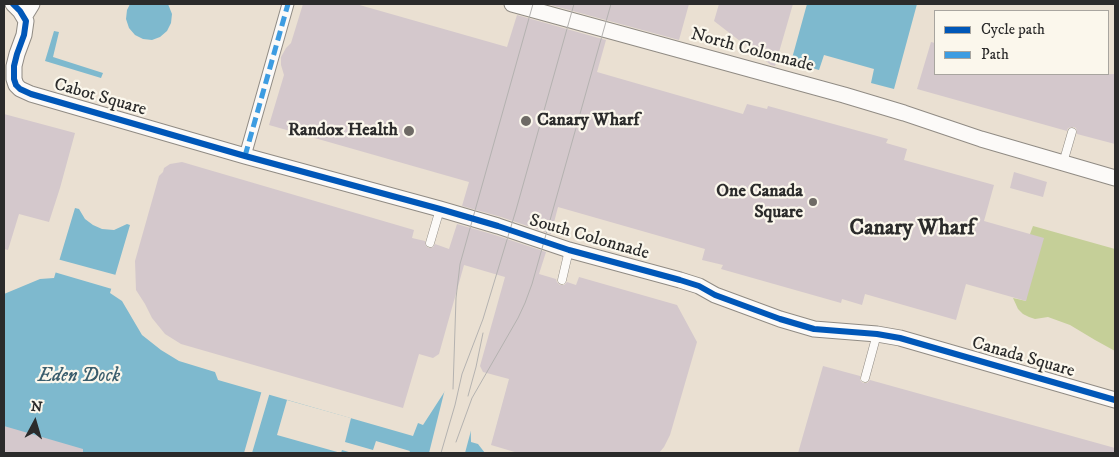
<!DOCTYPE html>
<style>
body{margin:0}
#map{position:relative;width:1119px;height:457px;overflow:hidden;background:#eae0d2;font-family:"IM FELL DW Pica",serif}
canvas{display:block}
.frame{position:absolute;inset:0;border:5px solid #2b2b2b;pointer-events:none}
.legend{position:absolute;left:934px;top:10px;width:175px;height:65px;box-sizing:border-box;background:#fbf7ec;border:1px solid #a8a59f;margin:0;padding:6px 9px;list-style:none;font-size:15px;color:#2b2b2b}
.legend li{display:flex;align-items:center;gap:10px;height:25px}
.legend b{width:25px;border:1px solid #a8a59f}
.north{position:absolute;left:10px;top:397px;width:50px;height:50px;-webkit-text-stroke:4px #fbf7ec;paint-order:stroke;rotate:6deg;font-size:14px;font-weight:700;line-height:20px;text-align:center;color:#2b2b2b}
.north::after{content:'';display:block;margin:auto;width:18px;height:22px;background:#2b2b2b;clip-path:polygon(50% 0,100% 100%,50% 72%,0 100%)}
</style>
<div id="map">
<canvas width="1119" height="457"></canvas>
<div class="frame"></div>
<ul class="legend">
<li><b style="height:6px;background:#0057b8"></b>Cycle path</li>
<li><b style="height:6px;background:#3d9ce1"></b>Path</li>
</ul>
<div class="north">N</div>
</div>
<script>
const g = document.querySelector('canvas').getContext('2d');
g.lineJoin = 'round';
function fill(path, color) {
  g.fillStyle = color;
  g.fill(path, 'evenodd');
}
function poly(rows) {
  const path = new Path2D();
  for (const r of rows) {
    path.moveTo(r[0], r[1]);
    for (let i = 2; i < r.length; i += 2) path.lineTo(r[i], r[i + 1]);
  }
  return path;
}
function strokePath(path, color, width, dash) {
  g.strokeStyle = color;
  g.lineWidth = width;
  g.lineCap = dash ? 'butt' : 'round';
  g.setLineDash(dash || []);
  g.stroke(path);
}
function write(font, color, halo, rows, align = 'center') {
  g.font = font + ' "IM FELL DW Pica",serif';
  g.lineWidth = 4.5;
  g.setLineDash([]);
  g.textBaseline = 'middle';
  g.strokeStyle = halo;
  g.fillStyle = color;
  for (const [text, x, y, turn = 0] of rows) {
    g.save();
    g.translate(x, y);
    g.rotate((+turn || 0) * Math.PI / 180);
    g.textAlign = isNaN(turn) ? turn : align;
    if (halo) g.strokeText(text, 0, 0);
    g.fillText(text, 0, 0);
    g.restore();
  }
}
const green = poly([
 [1033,226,1115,249,1115,351,1095,340,1070,325,1048,317,1035,319,1029,317,1023,314,1018,309,1013,298,1026,301,1030,234]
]);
const water = poly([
 [130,4,168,4,172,14,171,23,167,31,160,37,152,40,143,39,135,35,129,28,126,19,127,10],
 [807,4,917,4,894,89,871,83,874,69,824,55,819,70,791,62],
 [54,31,59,32,53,57,103,73,101,78,45,61],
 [75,208,79,209,85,219,93,225,102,229,114,230,127,224,130,225,110,293,122,301,142,335,161,350,179,361,215,372,218,380,413,436,418,423,423,425,445,391,470,398,471,442,478,444,485,453,4,453,4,294,40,279,54,278]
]);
const pier = poly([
 [57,259,116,275,112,289,54,272],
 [445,389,471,396,472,398,473,423,465,453,429,453],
 [262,390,264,391,265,393,268,391,270,392,252,453,244,453],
 [287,400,351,418,345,442,373,450,376,441,410,451,409,453,352,453,342,450,341,453,277,435]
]);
const building = poly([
 [303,4,356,4,507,47,517,15,606,40,597,72,743,114,747,104,767,109,768,106,888,139,886,143,907,149,904,160,994,185,984,221,1044,238,1026,301,966,284,956,320,865,294,862,305,842,299,841,303,721,269,723,265,702,260,705,249,558,207,551,234,501,217,462,206,469,182,269,125,284,75,281,65,281,57,286,48,291,43],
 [547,4,689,4,679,40],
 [719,4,793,4,775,66,771,65,714,21],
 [931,42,935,43,935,74,1115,74,1115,144,1077,134,1076,128,1073,127,1068,128,1067,131,917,89],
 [4,114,75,133,60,188,49,222,19,214,8,250,4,249],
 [182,162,414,230,412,238,425,241,426,246,429,248,433,247,435,244,449,249,457,224,495,235,546,252,539,274,556,279,557,282,560,285,564,285,567,282,576,285,579,277,677,305,697,342,670,435,664,447,659,453,518,453,491,445,509,379,483,372,480,366,505,277,464,265,439,354,433,358,419,354,403,408,181,344,165,334,152,318,145,304,136,290,135,261,159,176,163,172,164,168,170,164],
 [1014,172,1047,182,1043,197,1010,188],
 [823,366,860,376,860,380,863,383,867,383,870,380,1115,448,1115,453,798,453],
 [4,426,83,449,83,453,4,453]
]);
const service = poly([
 [1063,163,1072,132],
 [430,243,440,209],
 [562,280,569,250],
 [865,378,877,334]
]);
const pedestrian = poly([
 [245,156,288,4]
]);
const minor = poly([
 [13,4,20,11,26,21,24,35,17,54,14,66,14,79,16,85,20,89,31,94,245,156,440,209,498,226,569,250,680,280,699,286,715,295,780,319,814,329,877,334,900,338,1115,400],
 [512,4,844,95,904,113,981,139,1115,178],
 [24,17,32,4]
]);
const tram = poly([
 [453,389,456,298,460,264,533,4],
 [468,396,476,367,483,333],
 [456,442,472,398,518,318,525,303,532,284,611,4],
 [441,453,455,405,462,374,483,319,516,210,574,4]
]);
const quiet = poly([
 [245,156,288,4]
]);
const cycleway = poly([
 [13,4,20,11,26,21,24,35,17,54,14,66,14,79,16,85,20,89,31,94,245,156,440,209,498,226,569,250,680,280,699,286,715,295,780,319,814,329,877,334,900,338,1115,400]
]);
const markers = [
 [526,121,6,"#6e6a65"],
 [409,131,6,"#6e6a65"],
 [813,202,5,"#6e6a65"]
];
const streetNames = [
 ["North Colonnade",752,51,15],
 ["Cabot Square",100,98,16],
 ["South Colonnade",589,238,16],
 ["Canada Square",1023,358,16]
];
const poiNames = [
 ["Canary Wharf",537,121,"left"],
 ["Randox Health",398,131],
 ["One Canada",803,192],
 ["Square",803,213]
];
const waterNames = [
 ["Eden Dock",79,377]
];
const districtNames = [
 ["Canary Wharf",912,229]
];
fill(green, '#c5cf98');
fill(water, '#7eb9ce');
fill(pier, '#eae0d2');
fill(building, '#d4c8cc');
strokePath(service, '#908b84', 9);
strokePath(pedestrian, '#908b84', 13);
strokePath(minor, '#908b84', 17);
strokePath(service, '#fcfaf8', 8);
strokePath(pedestrian, '#fcfaf8', 11);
strokePath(minor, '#fcfaf8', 15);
strokePath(tram, '#b4b2b0', 1);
strokePath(quiet, '#3d9ce1', 5, [10, 5]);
strokePath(cycleway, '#0057b8', 6);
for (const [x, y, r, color] of markers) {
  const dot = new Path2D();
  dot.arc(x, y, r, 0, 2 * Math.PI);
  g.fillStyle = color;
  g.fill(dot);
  strokePath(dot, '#fbf7ec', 2);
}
write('18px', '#2b2b2b', '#fbf7ec', streetNames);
write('bold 18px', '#2b2b2b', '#fbf7ec', poiNames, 'right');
write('italic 19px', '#3a5d6c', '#fbf7ec', waterNames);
write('bold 22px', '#2b2b2b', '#fbf7ec', districtNames);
</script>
